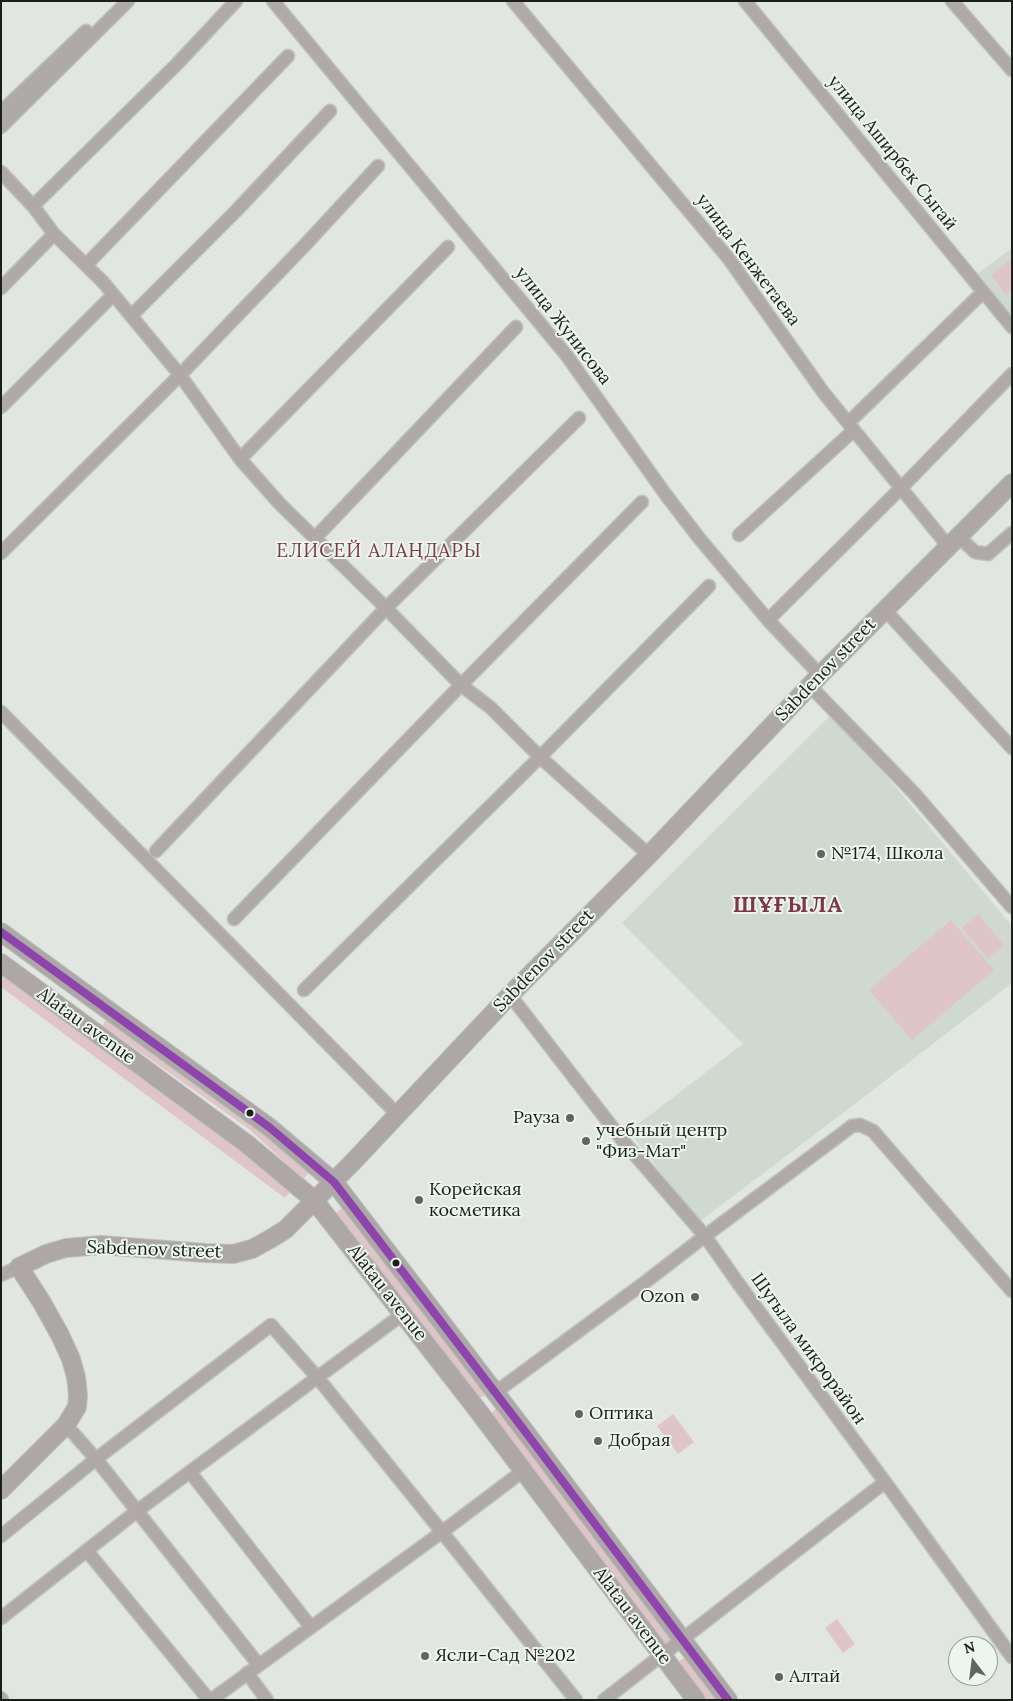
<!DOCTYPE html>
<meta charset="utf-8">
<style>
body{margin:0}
#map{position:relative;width:1013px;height:1701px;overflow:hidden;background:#e1e6e1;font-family:Lora,serif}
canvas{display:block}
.frame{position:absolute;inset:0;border:2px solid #1b1f1c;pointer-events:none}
.north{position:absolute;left:948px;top:1636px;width:50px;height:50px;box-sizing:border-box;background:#ecf6ee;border:1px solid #98a09a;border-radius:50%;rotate:345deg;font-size:14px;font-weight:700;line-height:20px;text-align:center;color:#1b1f1c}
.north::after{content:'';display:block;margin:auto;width:18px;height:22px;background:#606561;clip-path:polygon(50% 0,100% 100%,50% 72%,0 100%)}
</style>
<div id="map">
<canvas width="1013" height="1701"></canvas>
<div class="frame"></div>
<div class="north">N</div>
</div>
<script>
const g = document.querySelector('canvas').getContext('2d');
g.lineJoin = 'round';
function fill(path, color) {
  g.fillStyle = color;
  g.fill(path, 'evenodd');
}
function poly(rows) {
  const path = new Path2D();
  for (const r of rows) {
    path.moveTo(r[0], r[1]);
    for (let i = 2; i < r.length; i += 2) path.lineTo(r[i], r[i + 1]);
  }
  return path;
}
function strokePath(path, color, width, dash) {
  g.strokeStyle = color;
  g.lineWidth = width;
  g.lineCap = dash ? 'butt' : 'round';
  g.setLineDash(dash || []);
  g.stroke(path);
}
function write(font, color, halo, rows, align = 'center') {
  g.font = font + ' Lora,serif';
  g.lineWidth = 4;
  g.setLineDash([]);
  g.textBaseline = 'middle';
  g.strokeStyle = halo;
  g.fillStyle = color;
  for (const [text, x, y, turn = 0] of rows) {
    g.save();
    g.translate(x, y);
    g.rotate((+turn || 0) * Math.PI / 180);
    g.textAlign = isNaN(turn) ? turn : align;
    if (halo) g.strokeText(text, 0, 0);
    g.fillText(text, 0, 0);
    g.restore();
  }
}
const built = poly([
 [1012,248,1012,318,977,274],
 [832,714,838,718,1012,926,1012,983,847,1110,699,1222,629,1131,743,1044,622,923]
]);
const green = poly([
 [1012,258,1012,290,1006,295,991,275],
 [978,914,1004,945,988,959,962,928],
 [951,920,994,970,912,1040,869,990],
 [1,973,251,1156,291,1191,285,1198,1,987],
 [106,1019,256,1123,311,1171,303,1179,249,1129,103,1026],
 [344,1206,486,1394,484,1396,479,1398,334,1215],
 [498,1407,673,1641,664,1645,489,1415],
 [673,1414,694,1442,678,1454,657,1426],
 [837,1619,855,1644,843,1653,825,1628],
 [686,1656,720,1700,704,1700,676,1664]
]);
const street = poly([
 [273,1,567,356,666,495,699,538,768,620,820,675],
 [513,1,729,259,823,392,948,546],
 [745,1,1012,327],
 [952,1,1012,70],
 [1,112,86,31],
 [1,127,128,1],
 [1,172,33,206,54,234,103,282,180,375,240,459,280,504,380,602,461,685,491,708,540,757,649,855],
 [33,206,177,64,236,1],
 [87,264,288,56],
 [1,288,54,234],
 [131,316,236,211,330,111],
 [1,407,113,295],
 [848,423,983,292],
 [240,459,448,247],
 [739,535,854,430],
 [958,536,975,552,988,554,1012,533],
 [315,538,516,327],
 [1,553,180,375,305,245,378,166],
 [885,610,1012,748],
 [768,620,906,483,1012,374],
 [810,686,914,793,1012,907],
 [1,712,397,1114],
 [156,851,386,608,579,418],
 [234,919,461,685,642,502],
 [304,990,540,757,709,586],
 [1,1275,19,1267],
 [1012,1291,873,1131,860,1125,852,1126,705,1236,738,1283,885,1482,1012,1657],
 [496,1392,648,1280,705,1236,623,1141,510,995],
 [66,1425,96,1459,258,1664],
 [523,1471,442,1532,576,1700],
 [190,1472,310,1626],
 [1,1536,96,1459,271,1325,317,1377,442,1532,211,1700],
 [87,1551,209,1700],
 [1,1618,137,1511,403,1314],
 [247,1673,267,1700],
 [1,1698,2,1700],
 [604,1700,885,1482]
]);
const secondary = poly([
 [1,932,269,1127,334,1182,524,1430,728,1700],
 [1,963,247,1144,314,1200,476,1408,696,1700],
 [1,1490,66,1425,77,1407,78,1395,76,1377,71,1359,60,1335,41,1301,19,1267,46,1254,66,1248,101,1245,205,1253,233,1254,252,1249,272,1238,286,1229,351,1164,510,995,649,855,820,675,1012,483]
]);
const bus1 = poly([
 [1,932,269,1127,334,1182,524,1430,728,1700]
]);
const markers = [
 [821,854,5,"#606561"],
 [250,1113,4.5,"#1b1f1c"],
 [570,1118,5,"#606561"],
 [586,1141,5,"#606561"],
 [419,1200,5,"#606561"],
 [396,1263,4.5,"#1b1f1c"],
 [695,1297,5,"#606561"],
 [579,1414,5,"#606561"],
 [598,1441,5,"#606561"],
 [425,1656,5,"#606561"],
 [779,1677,5,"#606561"]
];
const streetNames = [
 ["улица Аширбек Сыгай",892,153,51],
 ["улица Кенжетаева",748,260,53],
 ["улица Жунисова",563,326,52],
 ["Sabdenov street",826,670,-46],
 ["Sabdenov street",544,961,-46],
 ["Alatau avenue",86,1026,36],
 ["Sabdenov street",154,1250,2],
 ["Alatau avenue",387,1293,52],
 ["Шугыла микрорайон",808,1349,54],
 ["Alatau avenue",632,1616,53]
];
const poiNames = [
 ["№174, Школа",831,854],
 ["Рауза",560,1118,"right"],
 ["учебный центр",596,1131],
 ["\"Физ-Мат\"",596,1152],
 ["Корейская",429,1190],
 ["косметика",429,1211],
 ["Ozon",685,1297,"right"],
 ["Оптика",589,1414],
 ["Добрая",608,1441],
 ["Ясли-Сад №202",435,1656],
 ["Алтай",789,1677]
];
const neighbourhoodNames = [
 ["ЕЛИСЕЙ АЛАҢДАРЫ",379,552]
];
const districtNames = [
 ["ШҰҒЫЛА",788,906]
];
fill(built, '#cfd9d0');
fill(green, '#dfc5c7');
strokePath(street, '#bec1be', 15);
strokePath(secondary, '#bec1be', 20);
strokePath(street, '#b0a9a9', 12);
strokePath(secondary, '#ada8a7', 18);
strokePath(bus1, '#8e44ad', 8);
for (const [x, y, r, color] of markers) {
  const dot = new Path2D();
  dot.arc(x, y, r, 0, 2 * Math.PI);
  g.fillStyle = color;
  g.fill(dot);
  strokePath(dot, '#ecf6ee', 2);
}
write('18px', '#1b1f1c', '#ecf6ee', streetNames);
write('18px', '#1b1f1c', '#ecf6ee', poiNames, 'left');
g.letterSpacing = '1px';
write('19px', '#7f3746', '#ecf6ee', neighbourhoodNames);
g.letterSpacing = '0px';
g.letterSpacing = '1px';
write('bold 22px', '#7f3746', '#ecf6ee', districtNames);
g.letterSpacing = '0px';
</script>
